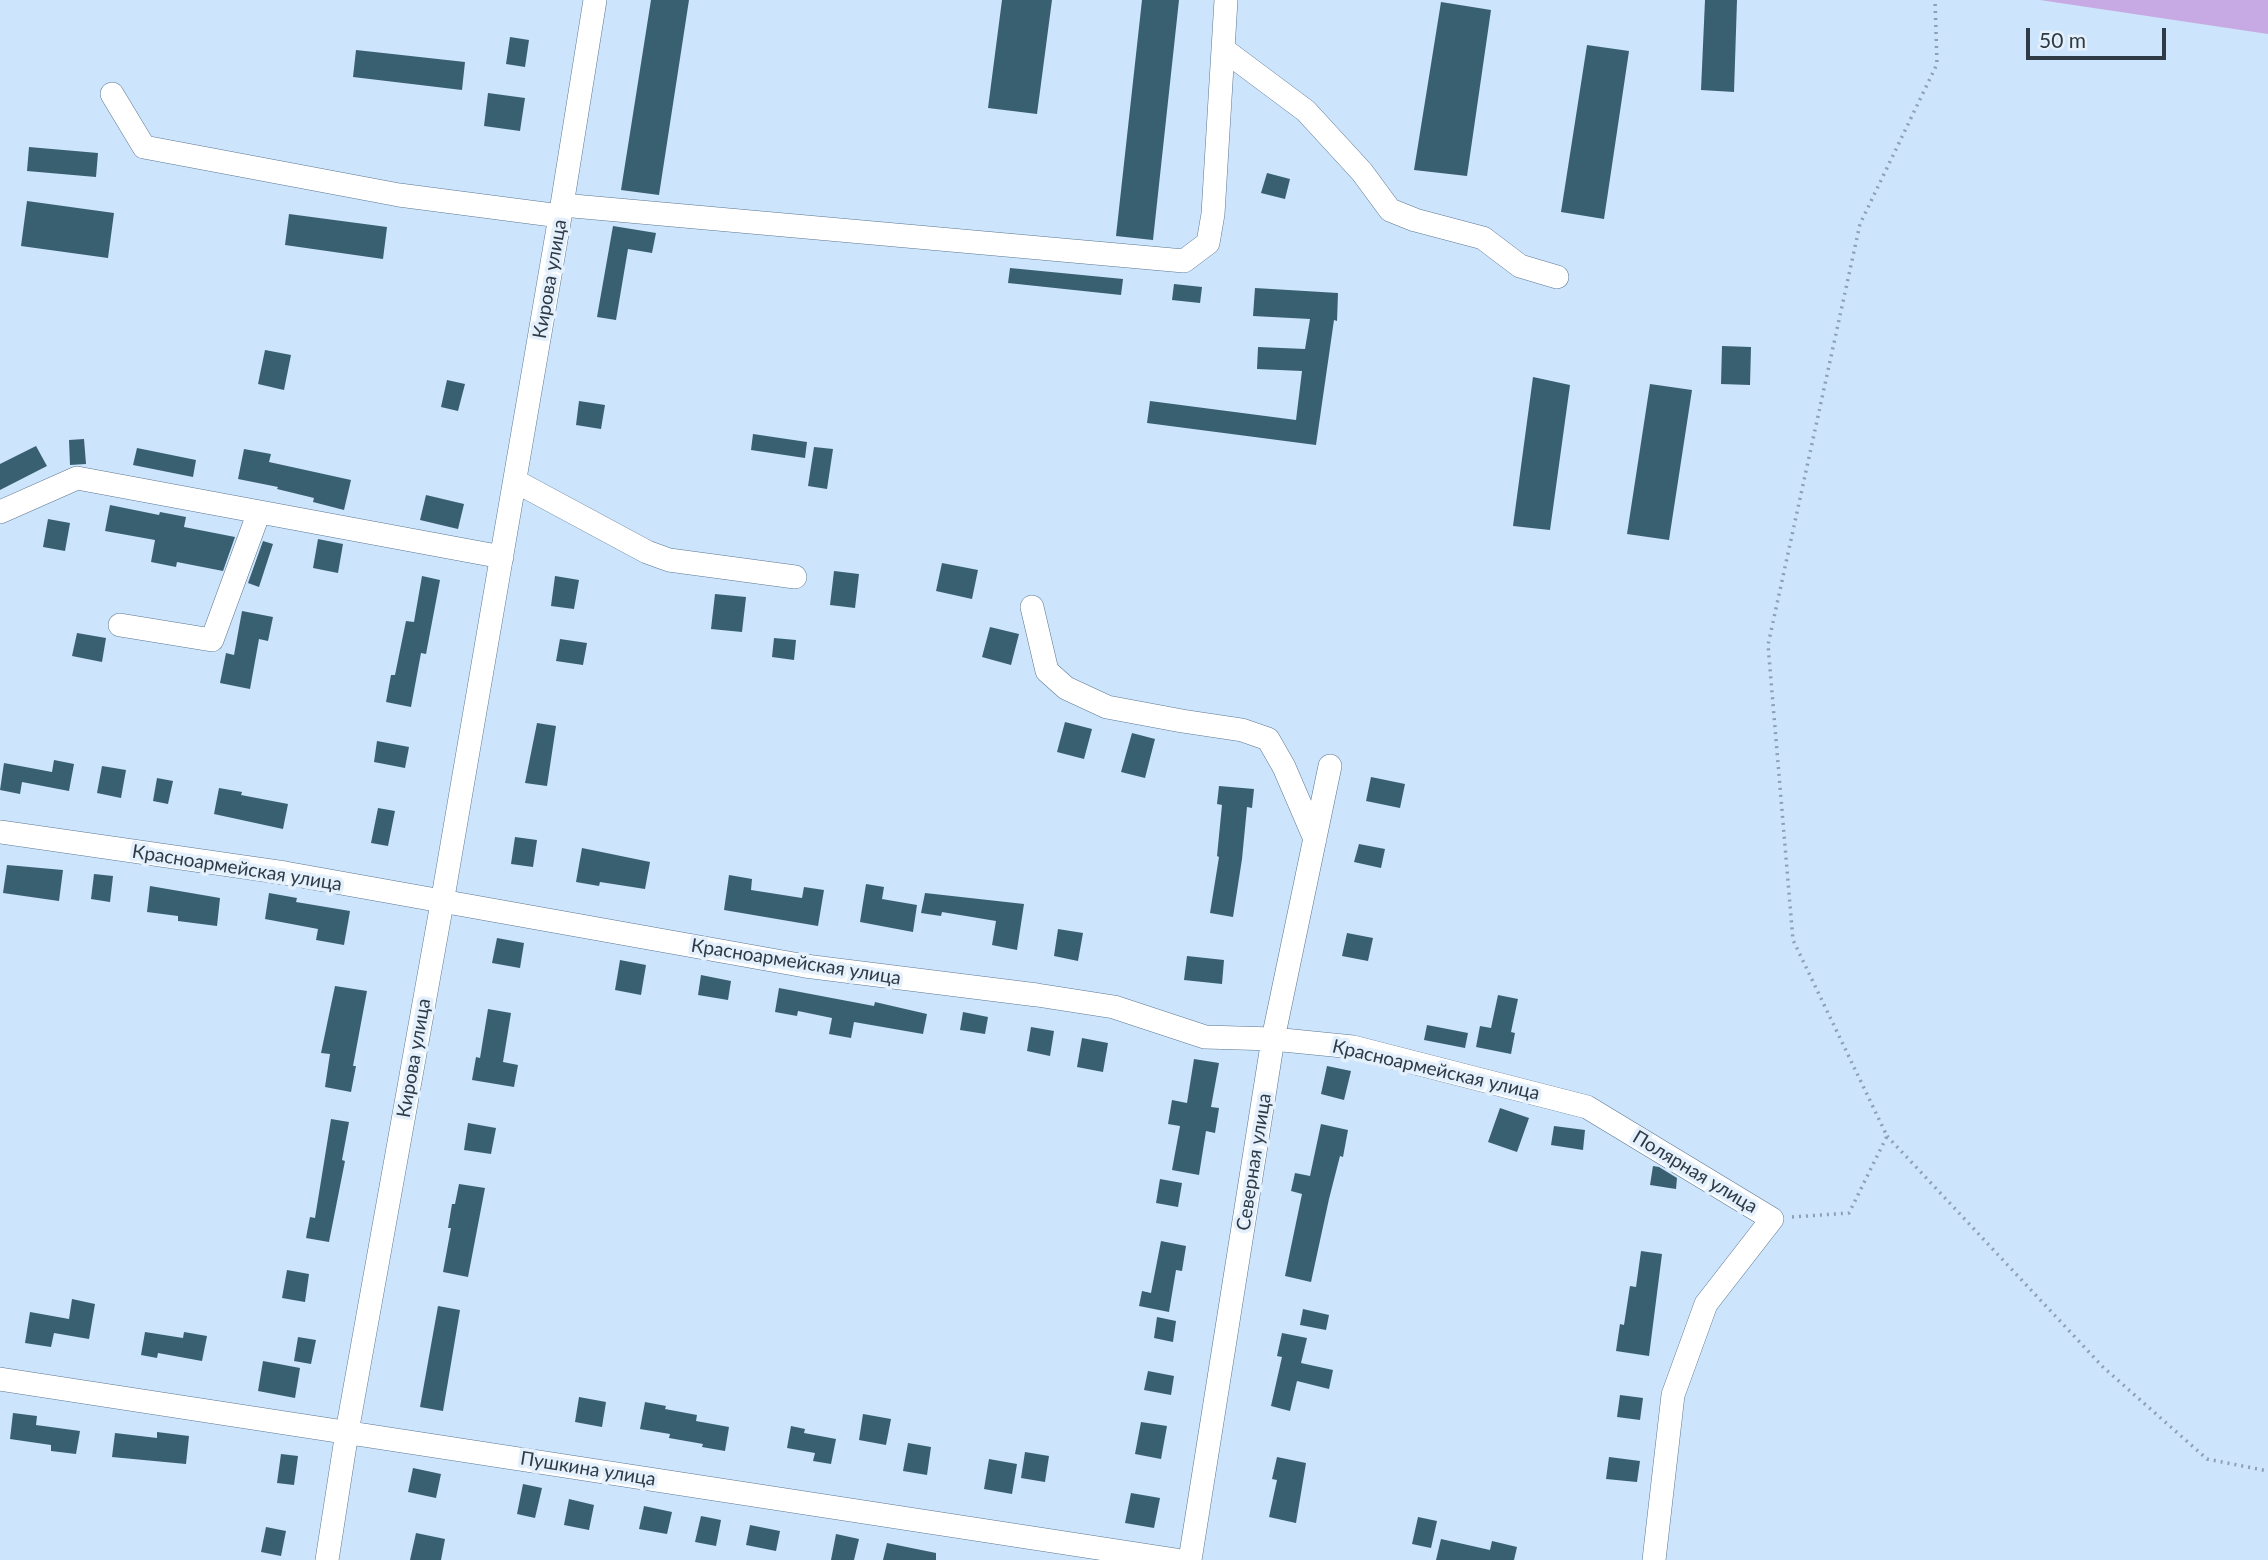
<!DOCTYPE html>
<meta charset="utf-8">
<style>
body{margin:0}
#map{position:relative;width:2268px;height:1560px;overflow:hidden;background:#cce4fc;font-family:Lato,sans-serif}
canvas{display:block}
.scale{position:absolute;left:2026px;top:28px;width:140px;height:32px;box-sizing:border-box;border:4px solid #2e3a46;border-top:0;padding-left:9px;font-size:21px;line-height:24px;white-space:nowrap;color:#2e3a46;-webkit-text-stroke:5px #e4f0fc;paint-order:stroke}
</style>
<div id="map">
<canvas width="2268" height="1560"></canvas>
<div class="scale">50 m</div>
</div>
<script>
const g = document.querySelector('canvas').getContext('2d');
g.lineJoin = 'round';
function fill(path, color) {
  g.fillStyle = color;
  g.fill(path, 'evenodd');
}
function poly(rows) {
  const path = new Path2D();
  for (const r of rows) {
    path.moveTo(r[0], r[1]);
    for (let i = 2; i < r.length; i += 2) path.lineTo(r[i], r[i + 1]);
  }
  return path;
}
function strokePath(path, color, width, dash) {
  g.strokeStyle = color;
  g.lineWidth = width;
  g.lineCap = dash ? 'butt' : 'round';
  g.setLineDash(dash || []);
  g.stroke(path);
}
function write(font, color, halo, rows, align = 'center') {
  g.font = font + ' Lato,sans-serif';
  g.lineWidth = 7;
  g.setLineDash([]);
  g.textBaseline = 'middle';
  g.strokeStyle = halo;
  g.fillStyle = color;
  for (const [text, x, y, turn = 0] of rows) {
    g.save();
    g.translate(x, y);
    g.rotate((+turn || 0) * Math.PI / 180);
    g.textAlign = isNaN(turn) ? turn : align;
    if (halo) g.strokeText(text, 0, 0);
    g.fillText(text, 0, 0);
    g.restore();
  }
}
const green = poly([
 [2040,0,2268,0,2268,34]
]);
const building = poly([
 [651,0,689,0,659,195,621,190],
 [1002,0,1052,0,1037,114,988,108],
 [1142,0,1179,0,1153,240,1116,236],
 [1705,0,1737,0,1734,92,1701,90],
 [1441,2,1491,10,1467,176,1414,170],
 [510,37,529,40,525,67,506,64],
 [1587,45,1629,51,1604,219,1561,212],
 [356,50,465,62,462,90,353,77],
 [488,93,525,98,520,131,484,126],
 [29,147,98,153,96,177,27,171],
 [1267,173,1290,179,1285,199,1261,193],
 [27,201,114,213,108,258,21,246],
 [289,214,387,227,383,259,285,245],
 [613,226,656,233,652,253,628,249,616,320,597,317],
 [1010,268,1123,279,1121,295,1008,283],
 [1174,284,1202,287,1200,303,1172,300],
 [1255,288,1338,293,1337,321,1334,320,1316,445,1147,423,1150,401,1296,420,1302,371,1257,369,1258,347,1305,349,1310,319,1253,316],
 [1722,346,1751,347,1750,385,1721,384],
 [265,350,291,355,284,390,258,384],
 [1533,377,1570,385,1550,530,1513,526],
 [447,380,465,384,458,411,441,407],
 [1650,384,1692,390,1669,540,1627,534],
 [579,401,605,405,601,429,576,425],
 [753,434,807,442,805,458,751,450],
 [84,439,86,464,70,465,69,440],
 [36,446,47,466,0,490,0,464],
 [814,447,833,449,827,489,808,486],
 [137,448,196,460,193,477,133,465],
 [244,449,271,454,269,462,351,480,344,510,313,502,314,498,277,489,278,487,238,479],
 [426,495,464,504,458,529,420,520],
 [110,505,159,515,160,512,186,517,184,527,235,537,223,571,177,562,176,567,151,562,155,540,105,531],
 [48,519,70,523,65,551,43,547],
 [318,539,343,544,338,573,313,568],
 [263,541,273,544,259,587,248,583],
 [942,563,978,570,972,599,936,591],
 [834,571,859,574,855,608,830,605],
 [422,576,440,580,426,654,421,653,411,707,386,702,391,675,395,675,406,621,414,622],
 [555,576,579,580,574,609,551,606],
 [715,594,746,597,742,632,711,629],
 [242,611,273,617,268,641,259,639,250,689,220,683,226,653,234,655],
 [990,627,1019,634,1011,665,982,657],
 [77,633,106,638,102,662,72,656],
 [774,638,796,640,794,660,772,657],
 [560,639,587,643,583,665,556,661],
 [1065,722,1092,729,1084,759,1057,752],
 [537,723,556,726,547,786,525,783],
 [1132,733,1155,739,1145,778,1121,772],
 [377,741,409,747,405,768,374,762],
 [54,760,74,764,69,791,22,782,20,794,0,790,4,763,52,772],
 [102,766,126,770,121,798,97,793],
 [1371,777,1405,784,1400,808,1366,801],
 [157,778,173,781,168,804,153,801],
 [1219,786,1254,789,1252,808,1247,807,1242,859,1233,917,1210,913,1219,857,1217,856,1222,805,1217,804],
 [219,788,242,792,241,795,288,804,283,829,214,814],
 [378,808,395,811,388,846,371,843],
 [515,837,537,840,533,867,511,864],
 [1359,844,1385,849,1381,868,1354,862],
 [582,848,650,862,645,889,600,882,599,886,576,882],
 [7,865,63,870,59,901,3,893],
 [94,874,113,876,110,902,91,899],
 [729,875,752,879,751,890,802,898,804,887,824,890,818,926,724,910],
 [866,884,884,887,882,899,917,905,913,932,860,922],
 [150,886,220,898,217,926,178,921,178,916,147,912],
 [269,893,297,898,296,902,350,911,344,945,316,940,318,929,265,919],
 [925,893,1024,904,1017,950,992,945,996,921,942,912,941,916,921,913],
 [1058,929,1083,933,1078,961,1054,956],
 [1347,933,1373,938,1368,961,1342,956],
 [497,938,524,943,520,968,492,963],
 [1187,956,1224,960,1222,984,1184,980],
 [620,960,646,965,641,995,615,990],
 [701,975,731,981,728,1000,698,995],
 [335,986,367,991,353,1066,356,1066,351,1092,325,1087,330,1054,321,1053],
 [779,988,874,1006,875,1002,927,1014,923,1034,854,1022,851,1038,829,1034,832,1018,798,1011,797,1016,775,1012],
 [1498,995,1518,999,1511,1032,1515,1033,1511,1054,1476,1047,1480,1026,1491,1028],
 [488,1009,511,1013,503,1062,518,1065,514,1087,472,1080,476,1057,480,1058],
 [963,1012,988,1017,985,1034,960,1030],
 [1427,1025,1468,1033,1465,1048,1424,1040],
 [1031,1027,1054,1031,1050,1056,1027,1051],
 [1082,1038,1108,1043,1103,1072,1077,1067],
 [1194,1059,1219,1063,1211,1107,1219,1108,1215,1133,1206,1131,1199,1175,1172,1170,1180,1126,1168,1124,1172,1100,1187,1103],
 [1327,1066,1351,1071,1344,1100,1321,1094],
 [1500,1108,1529,1118,1517,1152,1488,1142],
 [331,1119,349,1122,342,1160,345,1161,329,1242,306,1238,310,1217,315,1218],
 [468,1123,496,1128,491,1154,464,1150],
 [1321,1124,1348,1130,1343,1157,1340,1156,1329,1199,1311,1282,1285,1276,1302,1194,1291,1191,1295,1173,1310,1176],
 [1554,1126,1585,1130,1583,1150,1551,1145],
 [1653,1166,1659,1167,1677,1178,1676,1189,1650,1185],
 [1160,1179,1182,1183,1178,1207,1156,1203],
 [459,1184,485,1188,468,1277,443,1272,451,1228,448,1228,452,1204,455,1204],
 [1161,1241,1186,1246,1182,1271,1176,1270,1169,1312,1139,1306,1142,1291,1151,1293],
 [1641,1251,1662,1254,1649,1356,1616,1351,1620,1324,1624,1325,1630,1286,1636,1287],
 [287,1270,309,1274,305,1302,282,1298],
 [72,1299,95,1304,89,1339,54,1333,51,1347,25,1343,30,1312,69,1319],
 [438,1306,460,1310,443,1411,420,1407],
 [1303,1309,1329,1315,1326,1330,1300,1325],
 [1157,1317,1176,1321,1173,1342,1154,1338],
 [145,1332,183,1338,184,1332,207,1336,202,1361,158,1353,157,1358,141,1355],
 [1282,1333,1307,1338,1301,1363,1333,1370,1329,1389,1297,1381,1290,1411,1271,1406,1282,1357,1277,1356],
 [298,1337,316,1340,311,1364,294,1361],
 [263,1361,300,1368,295,1398,258,1391],
 [1148,1371,1174,1376,1171,1395,1144,1390],
 [1620,1395,1643,1398,1640,1420,1617,1417],
 [579,1397,606,1402,602,1427,575,1422],
 [645,1402,666,1406,665,1409,697,1415,696,1421,729,1427,725,1451,702,1447,703,1444,669,1438,670,1434,640,1429],
 [13,1413,37,1416,36,1425,80,1431,76,1454,51,1451,51,1445,10,1439],
 [863,1414,891,1419,886,1445,859,1440],
 [1141,1422,1167,1426,1161,1459,1135,1454],
 [791,1426,805,1429,804,1433,836,1439,831,1464,813,1461,815,1453,787,1448],
 [157,1432,189,1436,186,1464,112,1457,115,1433,157,1438],
 [908,1443,931,1447,927,1475,903,1471],
 [1025,1452,1049,1456,1045,1482,1021,1478],
 [281,1454,298,1456,294,1485,277,1483],
 [1277,1457,1306,1463,1296,1523,1269,1517,1277,1480,1272,1479],
 [1609,1457,1640,1461,1637,1482,1606,1479],
 [989,1459,1017,1464,1012,1494,984,1489],
 [413,1468,441,1474,436,1498,408,1492],
 [523,1484,542,1488,535,1518,517,1514],
 [1131,1493,1160,1498,1154,1528,1125,1523],
 [569,1499,594,1505,589,1530,564,1525],
 [644,1506,672,1512,667,1534,639,1529],
 [701,1516,721,1520,716,1546,695,1542],
 [1418,1517,1437,1521,1431,1548,1412,1544],
 [750,1525,780,1531,776,1551,746,1545],
 [266,1527,286,1531,281,1556,261,1552],
 [416,1533,445,1539,441,1560,410,1560],
 [836,1534,859,1539,854,1560,831,1560],
 [1441,1539,1490,1550,1492,1541,1517,1547,1514,1560,1436,1560],
 [887,1543,936,1553,936,1560,883,1560]
]);
const path = poly([
 [1887,1136,2103,1367,2207,1459,2268,1471],
 [1792,1217,1849,1213,1887,1136,1793,940,1768,645,1860,224,1937,64,1935,0]
]);
const minor = poly([
 [1223,49,1306,111,1362,172,1390,210,1415,220,1483,238,1520,266,1557,277],
 [112,94,144,147,399,195,560,216],
 [562,205,1184,261,1208,243,1213,214,1226,0],
 [515,481,647,552,669,560,795,577],
 [0,512,77,478,502,557],
 [1032,607,1047,671,1066,688,1107,707,1182,721,1242,730,1268,739,1284,767,1315,839],
 [120,625,212,640,259,512],
 [0,832,285,873,805,966,1037,995,1114,1007,1205,1037,1273,1039,1353,1047,1587,1107,1772,1219,1706,1304,1673,1395,1654,1560],
 [0,1379,1176,1560],
 [327,1560,347,1432,442,903,562,205,595,0],
 [1190,1560,1273,1039,1330,766]
]);
const streetNames = [
 ["Кирова улица",550,279,-80],
 ["Красноармейская улица",237,868,9],
 ["Красноармейская улица",796,962,9],
 ["Кирова улица",414,1058,-80],
 ["Красноармейская улица",1436,1070,13],
 ["Северная улица",1254,1162,-81],
 ["Полярная улица",1695,1172,31],
 ["Пушкина улица",588,1469,9]
];
fill(green, '#c7aae3');
fill(building, '#396071');
strokePath(minor, '#5c7791', 24);
strokePath(path, '#8da0b3', 3.5, [2, 5]);
strokePath(minor, '#fff', 23);
write('19px', '#2e3a46', '#e4f0fc', streetNames);
</script>
